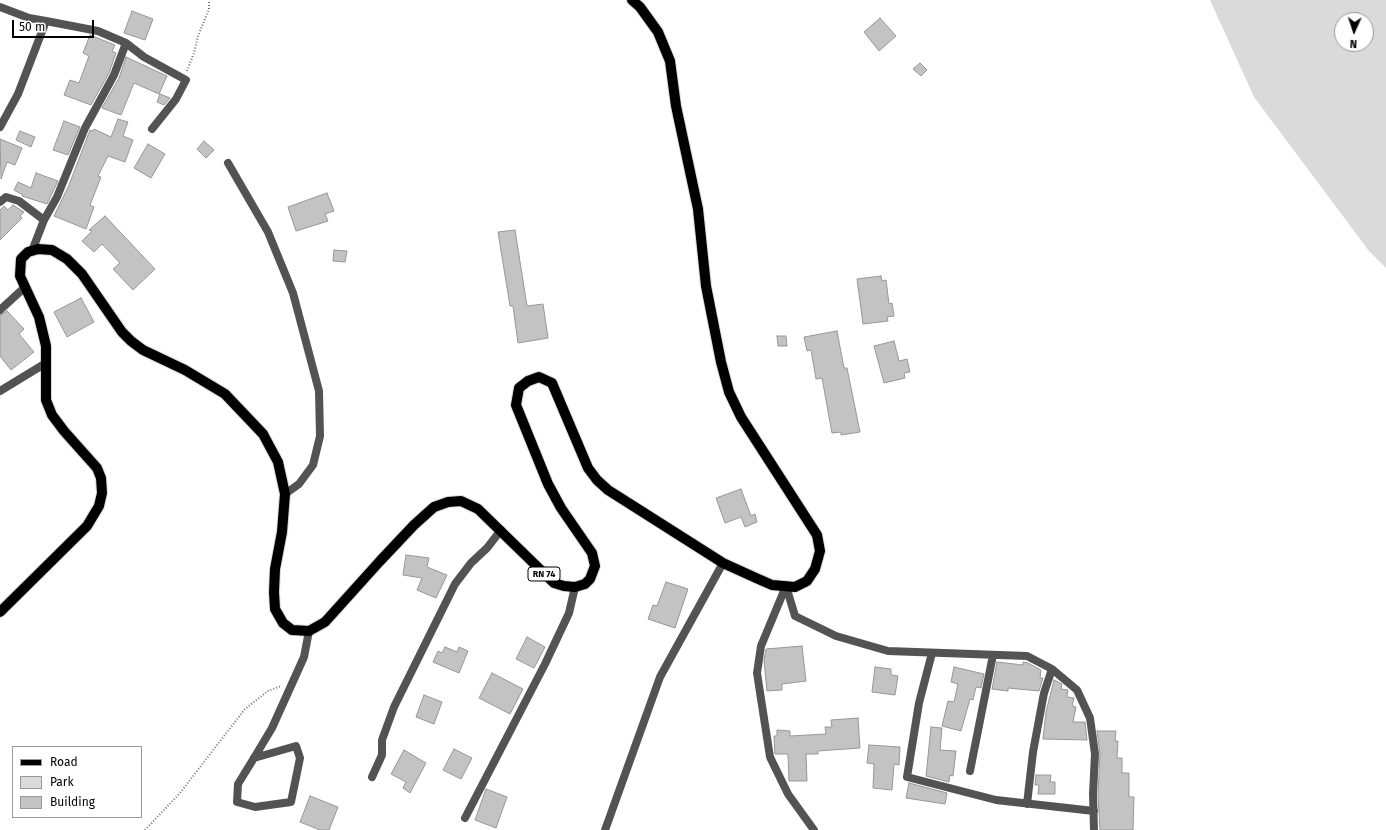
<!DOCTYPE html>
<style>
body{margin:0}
#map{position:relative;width:1386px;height:830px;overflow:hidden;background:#fff;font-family:"Fira Sans",sans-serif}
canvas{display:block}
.legend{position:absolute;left:12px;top:746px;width:130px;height:72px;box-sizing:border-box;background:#fff;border:1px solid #999;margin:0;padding:5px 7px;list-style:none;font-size:12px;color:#000}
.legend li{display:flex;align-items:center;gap:8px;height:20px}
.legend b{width:20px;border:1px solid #999}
.north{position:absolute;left:1334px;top:12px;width:40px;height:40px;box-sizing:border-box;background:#fff;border:1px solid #999;border-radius:50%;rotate:183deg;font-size:11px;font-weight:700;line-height:16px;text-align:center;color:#000}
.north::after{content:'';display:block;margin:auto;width:14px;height:18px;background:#000;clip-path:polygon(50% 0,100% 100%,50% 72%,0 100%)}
.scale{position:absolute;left:12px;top:20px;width:82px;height:18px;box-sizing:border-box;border:2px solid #000;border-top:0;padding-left:5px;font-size:12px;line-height:14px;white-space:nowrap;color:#000;-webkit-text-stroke:3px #fff;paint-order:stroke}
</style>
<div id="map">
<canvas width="1386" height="830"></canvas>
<ul class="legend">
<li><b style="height:5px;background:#000"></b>Road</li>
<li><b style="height:11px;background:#dadada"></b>Park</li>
<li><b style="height:11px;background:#c3c3c3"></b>Building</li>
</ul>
<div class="north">N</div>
<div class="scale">50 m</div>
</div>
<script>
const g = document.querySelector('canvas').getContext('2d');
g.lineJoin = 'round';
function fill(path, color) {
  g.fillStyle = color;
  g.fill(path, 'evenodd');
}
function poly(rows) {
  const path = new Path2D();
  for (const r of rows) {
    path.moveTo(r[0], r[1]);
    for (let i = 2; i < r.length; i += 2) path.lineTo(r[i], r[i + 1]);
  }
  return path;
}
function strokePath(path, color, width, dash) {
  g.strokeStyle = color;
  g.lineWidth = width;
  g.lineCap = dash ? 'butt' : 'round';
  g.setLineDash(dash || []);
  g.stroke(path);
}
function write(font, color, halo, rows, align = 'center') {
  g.font = font + ' "Fira Sans",sans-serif';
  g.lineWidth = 3;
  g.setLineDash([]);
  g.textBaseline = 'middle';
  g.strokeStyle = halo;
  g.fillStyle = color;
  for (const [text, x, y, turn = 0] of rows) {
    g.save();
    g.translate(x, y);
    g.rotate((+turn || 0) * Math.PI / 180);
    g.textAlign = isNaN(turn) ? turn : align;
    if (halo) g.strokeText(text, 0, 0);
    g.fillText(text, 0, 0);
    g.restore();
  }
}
const green = poly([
 [1210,0,1386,0,1386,268,1369,251,1254,97],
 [1342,20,1366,20,1366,44,1342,44]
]);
const building = poly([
 [132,11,153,19,145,40,124,33,132,11],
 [880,18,896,36,879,51,864,32,880,18],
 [90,35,115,45,112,51,116,53,109,73,91,105,64,95,70,80,79,83,89,56,83,53,90,35],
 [126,57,167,76,159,94,134,83,121,115,102,108,119,78,126,57],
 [920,63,927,70,921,76,913,69,920,63],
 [160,94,170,98,164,105,157,102,160,94],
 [118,119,128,122,123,136,133,140,125,162,108,156,98,176,101,177,90,205,94,207,86,229,54,216,69,185,90,130,93,131,94,129,111,137,118,119],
 [64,121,80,127,68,155,53,150,64,121],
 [20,131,35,137,31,147,16,140,20,131],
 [0,139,22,148,15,165,7,162,1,179,0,139],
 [204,141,214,150,206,158,197,149,204,141],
 [148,144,165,154,151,178,134,168,148,144],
 [36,173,58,181,47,204,22,196,23,195,14,190,18,182,31,188,36,173],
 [327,193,334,211,325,214,328,221,296,231,288,207,327,193],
 [13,205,24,212,20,216,22,218,0,240,0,210,4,206,8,210,13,205],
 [105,216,155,269,133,290,113,269,120,263,102,244,94,252,82,241,92,231,89,230,105,216],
 [515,230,527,306,543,304,548,338,518,343,513,306,510,306,498,232,515,230],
 [334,250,347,251,345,262,333,261,334,250],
 [881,276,882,281,886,280,889,304,892,303,894,316,887,317,888,321,863,324,857,279,881,276],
 [81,298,94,322,67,337,54,312,81,298],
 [7,311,24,329,19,334,34,352,11,370,0,356,0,315,7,311],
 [837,331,844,368,847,368,860,432,841,435,841,432,832,433,822,378,816,379,811,350,807,351,804,337,837,331],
 [777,336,786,336,787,346,778,346,777,336],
 [894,341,899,361,907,359,910,372,904,373,905,378,884,383,874,346,894,341],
 [741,489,751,516,755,514,757,522,745,527,741,517,725,523,716,498,741,489],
 [406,555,429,558,427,567,447,575,436,598,417,590,422,578,403,575,406,555],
 [666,582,688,589,675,628,648,619,653,605,657,606,666,582],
 [527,637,545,647,534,668,516,659,527,637],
 [802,646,806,681,782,684,782,690,767,691,764,661,766,649,802,646],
 [445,647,457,652,459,647,468,651,459,673,433,662,438,651,442,653,445,647],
 [997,662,1023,665,1023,662,1028,663,1041,670,1040,678,1043,678,1039,691,1008,688,1008,691,992,689,997,662],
 [875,667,891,669,891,675,898,676,895,695,872,692,875,667],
 [954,667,984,674,981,688,976,687,973,700,970,699,961,731,942,726,948,701,954,702,958,684,951,682,954,667],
 [492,673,523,689,510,714,479,698,492,673],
 [1054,680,1062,684,1061,689,1068,690,1067,697,1074,698,1072,706,1076,707,1073,722,1085,722,1087,740,1043,739,1046,712,1054,680],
 [424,695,442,702,434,724,416,717,424,695],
 [858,718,860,748,818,751,818,754,806,754,807,781,789,781,788,754,775,754,774,736,777,736,777,730,790,731,790,736,826,734,825,727,832,727,831,720,858,718],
 [931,727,942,728,940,750,956,751,953,776,950,775,949,782,926,776,931,727],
 [1097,731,1116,731,1115,741,1118,741,1117,758,1122,758,1122,773,1129,773,1129,797,1134,797,1133,830,1100,830,1098,794,1100,754,1097,731],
 [869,745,900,747,899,765,894,764,892,790,873,788,874,764,867,763,869,745],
 [454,749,472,758,461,779,443,770,454,749],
 [404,750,426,763,410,793,403,788,406,782,391,774,404,750],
 [1036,775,1051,775,1050,782,1055,782,1055,794,1038,794,1039,785,1035,785,1036,775],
 [909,783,947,793,945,804,906,798,909,783],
 [486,789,507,797,496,828,475,820,486,789],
 [310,796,338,807,329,830,320,830,300,822,310,796]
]);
const path = poly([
 [187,71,194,53,198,36,209,9,209,0],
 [145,830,180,793,245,709,268,691,281,686]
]);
const minor = poly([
 [0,7,29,18,46,21],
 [126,43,144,57,186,80,176,99,152,129],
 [0,127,18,94,46,21,98,31,126,43,114,75,85,128,57,197,44,220],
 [228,163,268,232,293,293,319,391,320,436,313,465,299,484,285,494],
 [0,202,6,197,19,201,44,220,32,251],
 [0,310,24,288],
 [0,391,46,363],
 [786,586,795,616,836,636,888,651,1027,656,1052,669,1077,690,1090,718,1095,754,1093,794,1094,830],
 [786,586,761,646,757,673,770,757,788,794,814,830],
 [932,653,919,703,907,777,996,800,1094,811],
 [254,758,296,746,300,758,291,802,255,807,237,802,238,784,254,758,272,728,304,657,309,631],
 [970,771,993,655],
 [372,777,382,755,382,740,394,707,455,584,471,563,487,548,501,530],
 [1027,804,1033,752,1044,693,1052,669],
 [465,818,545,664,569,613,575,587],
 [605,830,660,677,723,563]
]);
const primary = poly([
 [0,612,87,526,99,506,102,493,101,478,97,468,64,431,52,415,46,400,46,346,39,317,20,276,21,259,28,252,38,249,52,250,67,259,82,274,122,332,131,341,143,350,185,370,225,394,263,434,278,462,285,494,282,532,275,569,274,592,275,609,283,623,292,630,309,631,325,622,380,561,414,525,434,507,448,502,461,501,478,509,554,583,564,586,575,587,585,584,590,579,595,566,592,553,561,508,548,484,516,405,519,388,528,381,539,377,552,383,588,468,597,480,608,490,723,563,756,578,772,585,795,587,807,581,815,569,820,551,817,535,741,417,729,392,721,362,706,286,698,209,676,106,670,61,658,32,640,7,632,0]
]);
const shields = [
 [544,574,32]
];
const shieldNames = [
 ["RN 74",544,574]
];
fill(green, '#dadada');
fill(building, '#c3c3c3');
strokePath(building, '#979797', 1);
strokePath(primary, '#dbdbdb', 12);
strokePath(path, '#757575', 2, [1, 2]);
strokePath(minor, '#535353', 8);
strokePath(primary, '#000', 10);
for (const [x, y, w] of shields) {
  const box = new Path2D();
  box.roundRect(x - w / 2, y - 7, w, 14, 3);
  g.fillStyle = '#fff';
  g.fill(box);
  strokePath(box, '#000', 1);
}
write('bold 9px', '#000', null, shieldNames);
</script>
